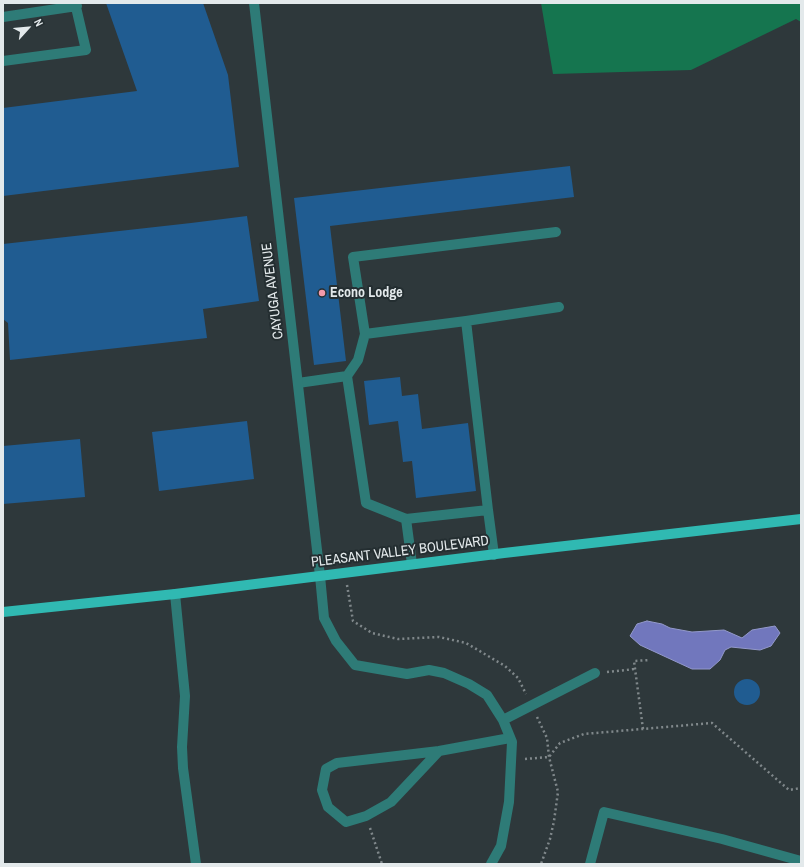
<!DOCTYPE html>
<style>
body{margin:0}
#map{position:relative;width:804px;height:867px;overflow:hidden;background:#2e383b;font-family:"Archivo Narrow",sans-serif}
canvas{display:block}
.frame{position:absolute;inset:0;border:4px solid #e3e9eb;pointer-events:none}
.north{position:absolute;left:8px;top:8px;width:40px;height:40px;-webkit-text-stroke:3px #242e31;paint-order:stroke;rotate:63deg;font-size:11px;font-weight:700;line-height:16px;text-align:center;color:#e3e9eb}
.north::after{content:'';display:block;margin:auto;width:14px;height:18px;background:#e3e9eb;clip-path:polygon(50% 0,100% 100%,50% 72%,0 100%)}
</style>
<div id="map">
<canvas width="804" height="867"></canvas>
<div class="frame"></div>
<div class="north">N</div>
</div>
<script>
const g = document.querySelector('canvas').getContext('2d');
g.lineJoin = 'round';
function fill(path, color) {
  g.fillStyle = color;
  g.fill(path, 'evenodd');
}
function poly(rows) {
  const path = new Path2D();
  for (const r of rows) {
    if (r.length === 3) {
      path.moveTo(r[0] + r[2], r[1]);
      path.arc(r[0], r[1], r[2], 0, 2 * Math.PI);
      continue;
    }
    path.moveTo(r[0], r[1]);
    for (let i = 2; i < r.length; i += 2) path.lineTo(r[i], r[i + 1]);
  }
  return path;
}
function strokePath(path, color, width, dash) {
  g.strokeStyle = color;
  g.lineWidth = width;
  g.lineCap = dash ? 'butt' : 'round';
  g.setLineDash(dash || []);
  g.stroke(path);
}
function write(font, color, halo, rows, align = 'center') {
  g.font = font + ' "Archivo Narrow",sans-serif';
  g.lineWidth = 4;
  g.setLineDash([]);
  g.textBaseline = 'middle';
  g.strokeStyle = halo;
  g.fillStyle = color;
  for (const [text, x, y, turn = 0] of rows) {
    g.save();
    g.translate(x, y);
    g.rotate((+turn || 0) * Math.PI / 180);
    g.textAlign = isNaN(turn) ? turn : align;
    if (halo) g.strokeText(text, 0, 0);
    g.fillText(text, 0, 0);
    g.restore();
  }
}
const forest = poly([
 [541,3,801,3,801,22,796,19,691,70,553,74]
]);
const water = poly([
 [647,621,662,624,670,628,692,632,724,630,742,638,752,630,775,626,780,633,771,646,760,650,731,647,725,650,720,660,710,669,692,669,640,645,630,636,637,624,647,621]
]);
const building = poly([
 [106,3,203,3,228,75,239,167,3,196,3,108,137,91],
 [570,166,574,197,330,226,346,361,314,365,294,198],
 [247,216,259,301,203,309,207,338,10,360,8,323,3,319,3,244,191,223],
 [400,377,402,396,418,394,422,429,468,423,476,491,416,498,412,461,403,462,398,421,369,425,364,381],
 [247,421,254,479,159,491,152,432],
 [80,439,85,497,3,504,3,446],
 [747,692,13]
]);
const path = poly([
 [347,585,353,621,372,633,398,639,439,637,466,643,505,666,518,678,526,694],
 [607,672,635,669],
 [537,717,547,738,549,757,558,792,554,821,550,839,541,864],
 [643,729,634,661,650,660],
 [525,759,549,757,560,743,584,734,712,723,789,790,801,788],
 [370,828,382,864]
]);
const lane = poly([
 [3,17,77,6],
 [3,61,86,50,75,3],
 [365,334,466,321,559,307],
 [347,376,366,503,406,519,488,510,466,321],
 [298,383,347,376,358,360,365,334,353,257,556,232],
 [488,510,494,555],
 [406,519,412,564],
 [320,576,324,618,336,641,355,665,407,674,429,670,444,673,469,684,487,695,503,720,512,742,509,802,501,846,491,864],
 [175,594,185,696,182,747,183,768,196,864],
 [503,720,595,673],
 [439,751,391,802,366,816,346,822,328,807,322,790,326,769,337,763,439,751,510,738],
 [590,864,604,812,722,839,801,861]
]);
const street = poly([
 [254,3,320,576]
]);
const primary = poly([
 [3,612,175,594,504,553,801,519]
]);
const markers = [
 [322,293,4,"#f39aab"]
];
const streetNames = [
 ["CAYUGA AVENUE",273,291,-97],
 ["PLEASANT VALLEY BOULEVARD",400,552,-7]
];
const poiNames = [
 ["Econo Lodge",330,293]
];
fill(forest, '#15754f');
fill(water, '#7177bd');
strokePath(water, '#9399cb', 1);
fill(building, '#205c91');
strokePath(path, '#80888b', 2.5, [2, 3]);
strokePath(lane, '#2e7b77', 10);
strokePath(street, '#2e7b77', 10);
strokePath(primary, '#30b9b2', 10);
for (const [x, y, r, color] of markers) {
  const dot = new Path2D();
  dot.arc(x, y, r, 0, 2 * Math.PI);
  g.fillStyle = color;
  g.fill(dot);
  strokePath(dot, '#242e31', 1.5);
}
write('14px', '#e3e9eb', '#242e31', streetNames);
write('bold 14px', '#e3e9eb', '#242e31', poiNames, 'left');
</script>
